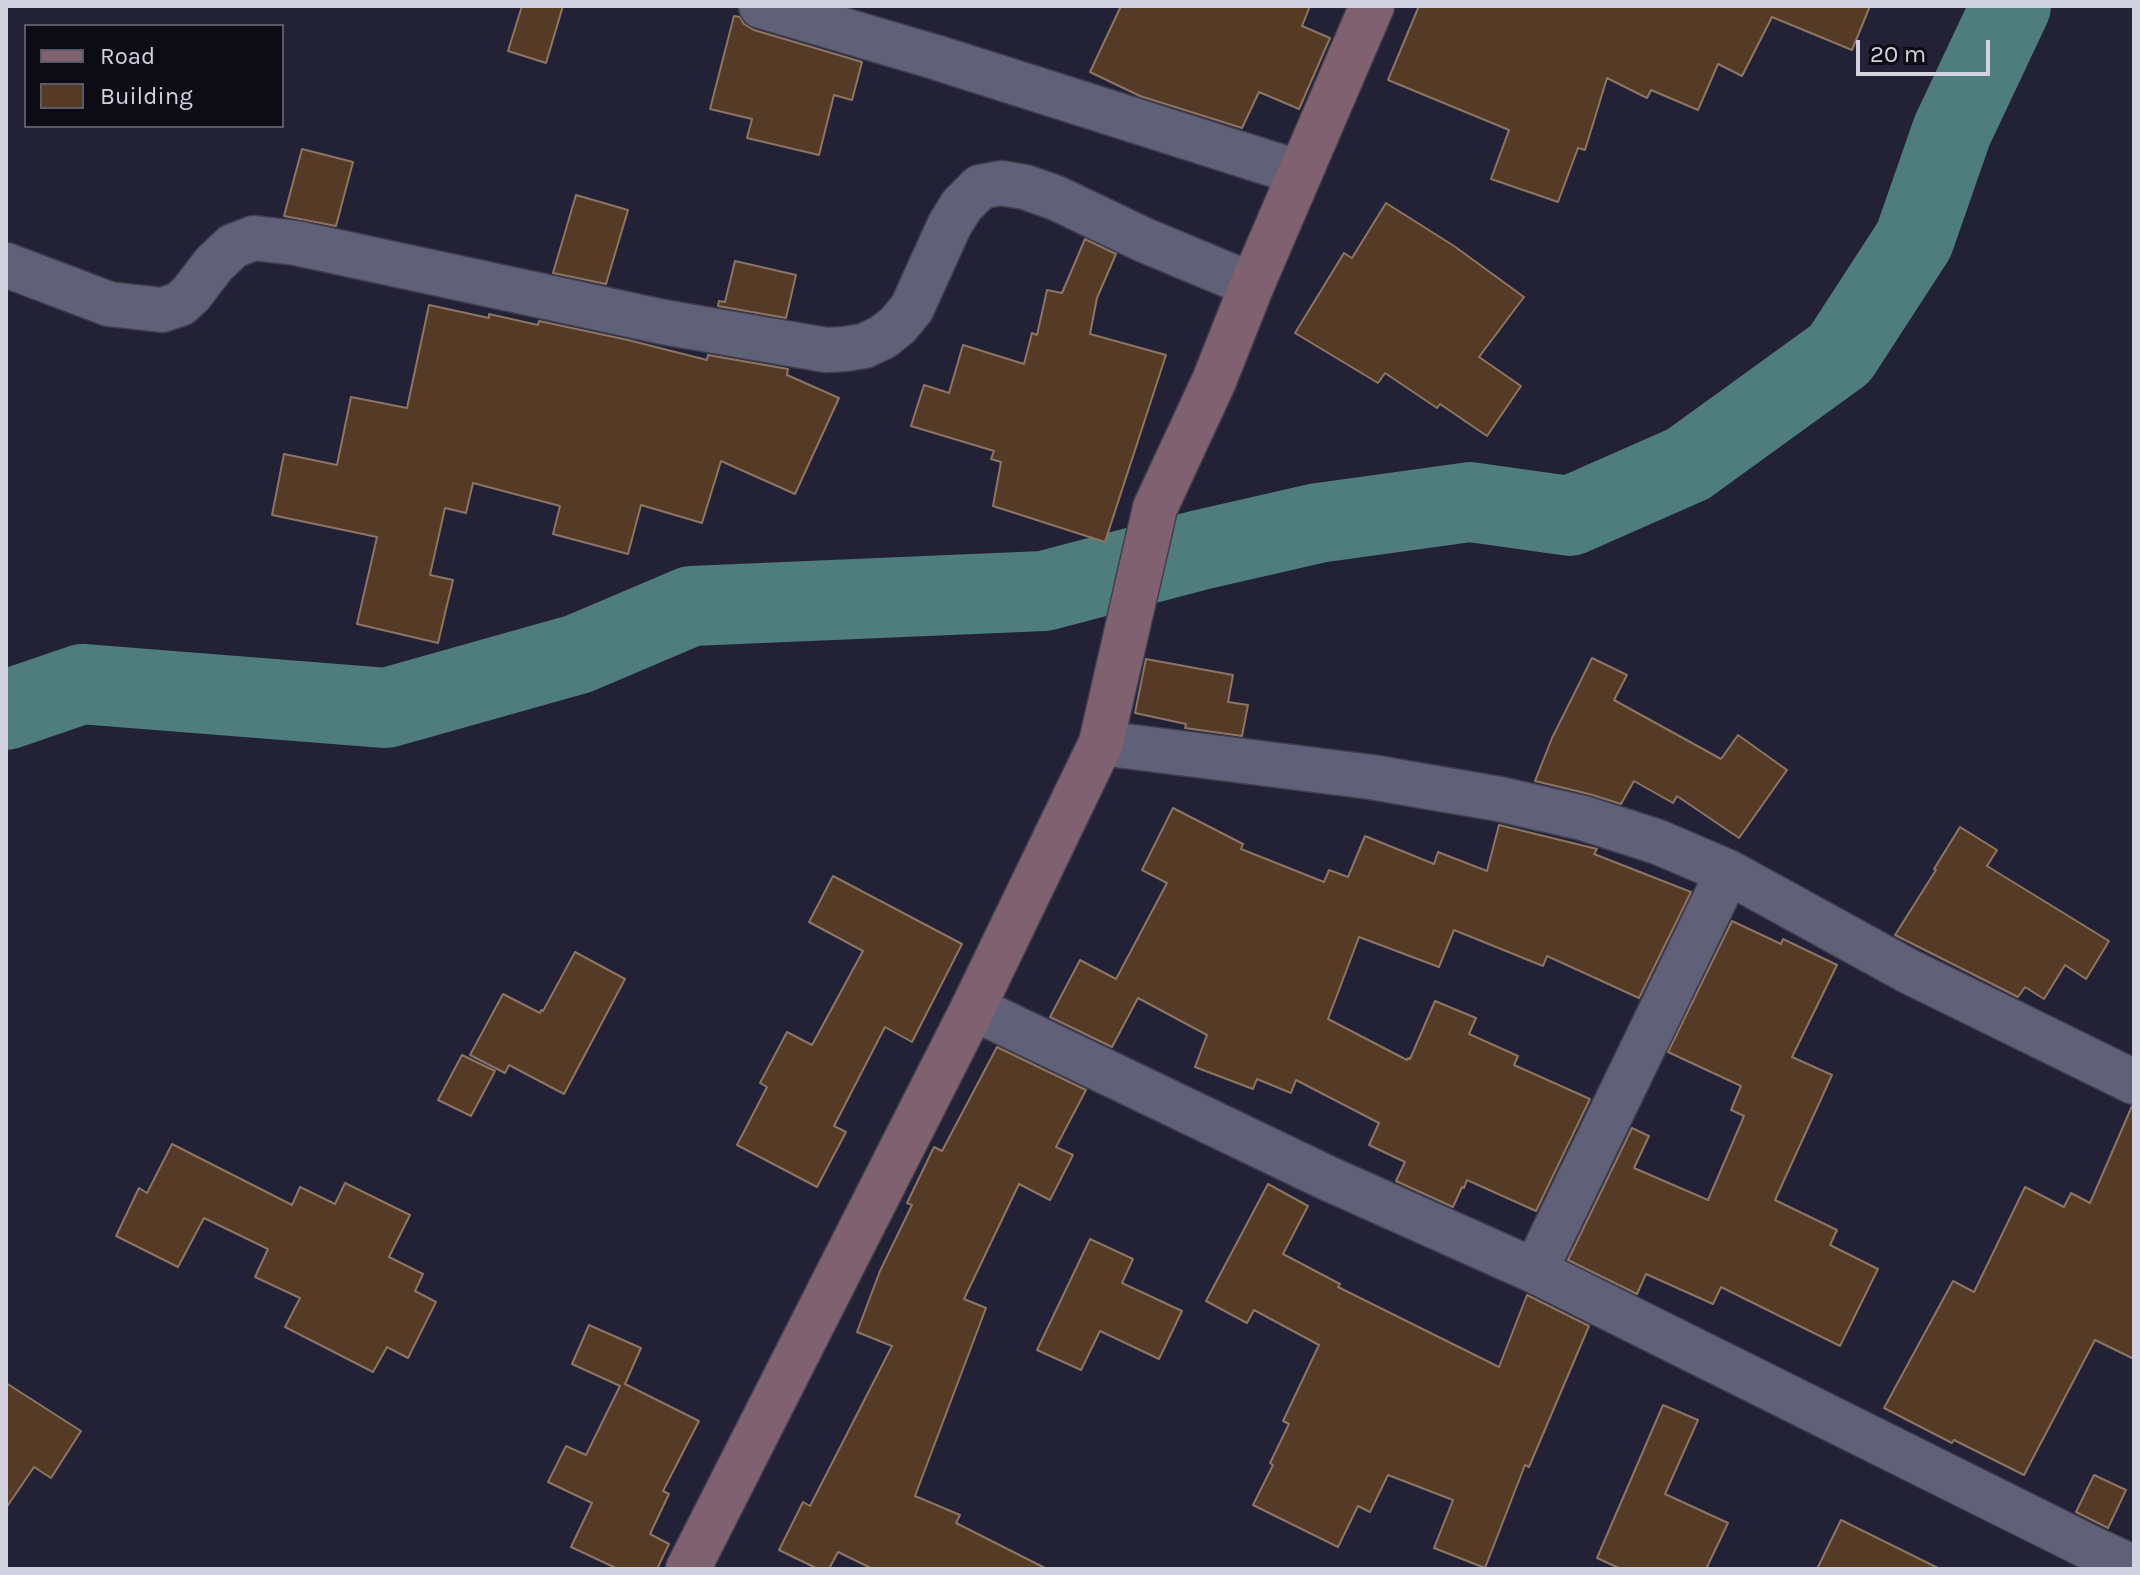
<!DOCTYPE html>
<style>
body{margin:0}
#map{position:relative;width:2140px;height:1575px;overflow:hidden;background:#232136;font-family:Karla,sans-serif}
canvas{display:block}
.frame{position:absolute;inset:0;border:8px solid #d1d1df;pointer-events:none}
.legend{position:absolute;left:24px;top:24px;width:260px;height:104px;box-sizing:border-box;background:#0d0c15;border:2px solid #5b5b66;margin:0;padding:10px 14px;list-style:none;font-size:24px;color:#d1d1df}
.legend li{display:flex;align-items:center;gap:16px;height:40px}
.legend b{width:40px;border:2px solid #5b5b66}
.scale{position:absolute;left:1856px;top:40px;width:134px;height:36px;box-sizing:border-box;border:4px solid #d1d1df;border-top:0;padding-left:10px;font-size:24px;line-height:28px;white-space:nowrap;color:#d1d1df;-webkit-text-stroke:6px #0d0c15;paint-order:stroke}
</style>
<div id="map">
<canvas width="2140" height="1575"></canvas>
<div class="frame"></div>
<ul class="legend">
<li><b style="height:10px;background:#7f6170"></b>Road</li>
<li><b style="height:22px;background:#553a26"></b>Building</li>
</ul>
<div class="scale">20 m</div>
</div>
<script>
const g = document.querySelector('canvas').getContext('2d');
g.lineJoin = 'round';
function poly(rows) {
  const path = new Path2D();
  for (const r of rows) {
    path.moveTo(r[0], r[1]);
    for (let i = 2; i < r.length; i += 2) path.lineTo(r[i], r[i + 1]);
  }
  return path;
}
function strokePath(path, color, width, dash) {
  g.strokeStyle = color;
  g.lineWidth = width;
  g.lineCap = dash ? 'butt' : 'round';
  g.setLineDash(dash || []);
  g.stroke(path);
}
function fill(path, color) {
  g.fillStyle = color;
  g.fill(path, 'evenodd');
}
const river = poly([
 [6,710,82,684,386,708,578,654,691,606,1044,591,1200,550,1318,523,1470,502,1570,516,1688,464,1840,354,1914,240,1952,131,2011,6]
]);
const building = poly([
 [522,6,563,6,546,63,508,51,522,6],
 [1121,6,1310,6,1302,26,1330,38,1299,109,1259,92,1242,128,1140,96,1090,72,1121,6],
 [1419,6,1870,6,1852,50,1772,17,1742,76,1718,64,1698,110,1651,90,1647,98,1607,78,1585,150,1578,148,1558,202,1491,179,1509,130,1388,80,1419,6],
 [734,16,740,17,744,24,754,30,862,62,852,100,834,95,819,155,747,138,752,119,710,109,734,16],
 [302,149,353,162,336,226,284,216,302,149],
 [576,195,628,210,606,284,553,273,576,195],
 [1386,203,1454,246,1524,297,1479,357,1521,386,1487,436,1440,404,1437,408,1385,373,1378,383,1295,333,1344,253,1352,258,1386,203],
 [1085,239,1116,254,1097,298,1090,334,1166,355,1105,542,993,506,1001,462,991,459,994,451,911,426,924,385,949,393,963,345,1024,364,1032,333,1037,335,1047,290,1062,293,1085,239],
 [735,261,796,275,786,318,718,306,719,301,725,302,735,261],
 [429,305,489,318,489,314,538,325,539,321,628,340,707,360,708,355,788,369,787,375,839,398,795,494,721,461,702,523,641,505,628,554,553,534,560,506,473,483,466,513,445,508,430,575,453,580,438,643,357,624,377,537,272,515,284,454,337,465,351,397,407,408,429,305],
 [1592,658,1627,675,1614,700,1721,759,1738,735,1787,770,1739,838,1677,796,1673,803,1634,781,1621,804,1589,794,1535,781,1552,738,1592,658],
 [1146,659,1233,675,1228,702,1248,705,1242,736,1185,728,1186,724,1135,713,1146,659],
 [1173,808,1243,844,1241,849,1324,882,1329,870,1348,877,1365,836,1434,864,1438,852,1487,871,1499,825,1597,849,1594,854,1691,892,1639,998,1547,956,1543,966,1454,930,1439,967,1359,937,1328,1019,1407,1060,1408,1058,1410,1059,1435,1001,1476,1018,1469,1034,1518,1056,1514,1065,1590,1099,1536,1211,1467,1180,1464,1188,1462,1187,1453,1207,1396,1181,1405,1162,1369,1145,1379,1123,1296,1080,1291,1093,1257,1079,1253,1089,1195,1067,1207,1035,1138,998,1112,1047,1050,1017,1080,960,1116,979,1167,883,1142,870,1173,808],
 [1960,827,1997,850,1987,866,2109,941,2086,979,2065,965,2044,999,2025,987,2018,997,1895,935,1936,870,1934,869,1960,827],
 [833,876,962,944,912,1042,885,1027,834,1126,846,1132,817,1187,737,1145,767,1087,760,1083,787,1032,812,1045,863,951,809,922,833,876],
 [1732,921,1781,944,1783,939,1837,965,1792,1057,1832,1075,1775,1200,1837,1230,1830,1245,1878,1269,1840,1346,1721,1287,1713,1304,1646,1274,1637,1294,1568,1260,1632,1128,1649,1136,1634,1168,1708,1200,1744,1116,1731,1110,1741,1086,1668,1052,1732,921],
 [575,952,625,979,564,1094,509,1065,505,1073,470,1055,503,994,540,1013,541,1010,543,1011,575,952],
 [997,1047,1086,1090,1056,1147,1073,1155,1050,1200,1019,1184,964,1299,986,1308,915,1496,960,1515,956,1523,1047,1569,873,1569,838,1552,829,1569,818,1569,779,1550,803,1502,810,1506,892,1346,857,1332,880,1271,912,1205,907,1203,934,1147,942,1151,997,1047],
 [462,1055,495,1071,471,1116,438,1100,462,1055],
 [2132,1106,2134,1107,2134,1359,2095,1340,2024,1475,1954,1440,1952,1443,1884,1408,1953,1281,1974,1292,2025,1187,2064,1207,2071,1193,2090,1203,2132,1106],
 [172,1144,292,1205,300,1187,335,1204,345,1183,410,1215,389,1257,423,1274,415,1291,436,1302,408,1358,387,1347,373,1372,285,1327,300,1298,255,1277,268,1249,204,1218,178,1267,116,1236,139,1188,147,1193,172,1144],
 [1268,1184,1308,1206,1283,1254,1340,1284,1338,1287,1499,1367,1527,1295,1589,1326,1529,1467,1525,1465,1485,1568,1434,1548,1453,1500,1388,1475,1370,1512,1358,1506,1338,1547,1253,1505,1273,1465,1270,1463,1289,1424,1283,1421,1319,1345,1254,1310,1247,1323,1206,1301,1268,1184],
 [1090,1239,1133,1259,1122,1283,1182,1311,1159,1359,1100,1331,1081,1370,1037,1350,1090,1239],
 [589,1325,641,1348,625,1384,699,1421,663,1491,669,1494,650,1534,669,1544,657,1569,618,1569,571,1547,592,1503,548,1482,566,1446,586,1455,620,1386,572,1364,589,1325],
 [6,1383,81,1431,51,1478,34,1467,6,1508,6,1383],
 [1663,1405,1698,1420,1665,1494,1728,1523,1706,1569,1621,1569,1597,1558,1663,1405],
 [2094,1475,2126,1490,2108,1528,2076,1512,2094,1475],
 [1841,1520,1940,1569,1817,1569,1841,1520]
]);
const street = poly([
 [761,6,935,57,1300,173],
 [6,265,109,304,162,310,180,304,191,294,214,264,233,246,254,238,296,243,663,322,826,350,845,349,864,346,883,337,898,325,912,308,950,224,962,205,980,187,1001,183,1025,187,1056,198,1144,240,1252,285],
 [1101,743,1371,777,1499,799,1583,818,1658,842,1728,872,1910,972,2134,1082],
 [973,1008,1325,1177,1535,1271,2091,1548,2134,1568],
 [1535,1271,1728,872]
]);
const secondary = poly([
 [688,1569,973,1008,1101,743,1155,508,1214,381,1252,285,1372,6]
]);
strokePath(river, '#4f7c7c', 80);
fill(building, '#553a26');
strokePath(building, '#8d7564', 2);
strokePath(street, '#403e4f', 47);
strokePath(secondary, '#403e4f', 47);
strokePath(street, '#616079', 44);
strokePath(secondary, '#7f6170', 44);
</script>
